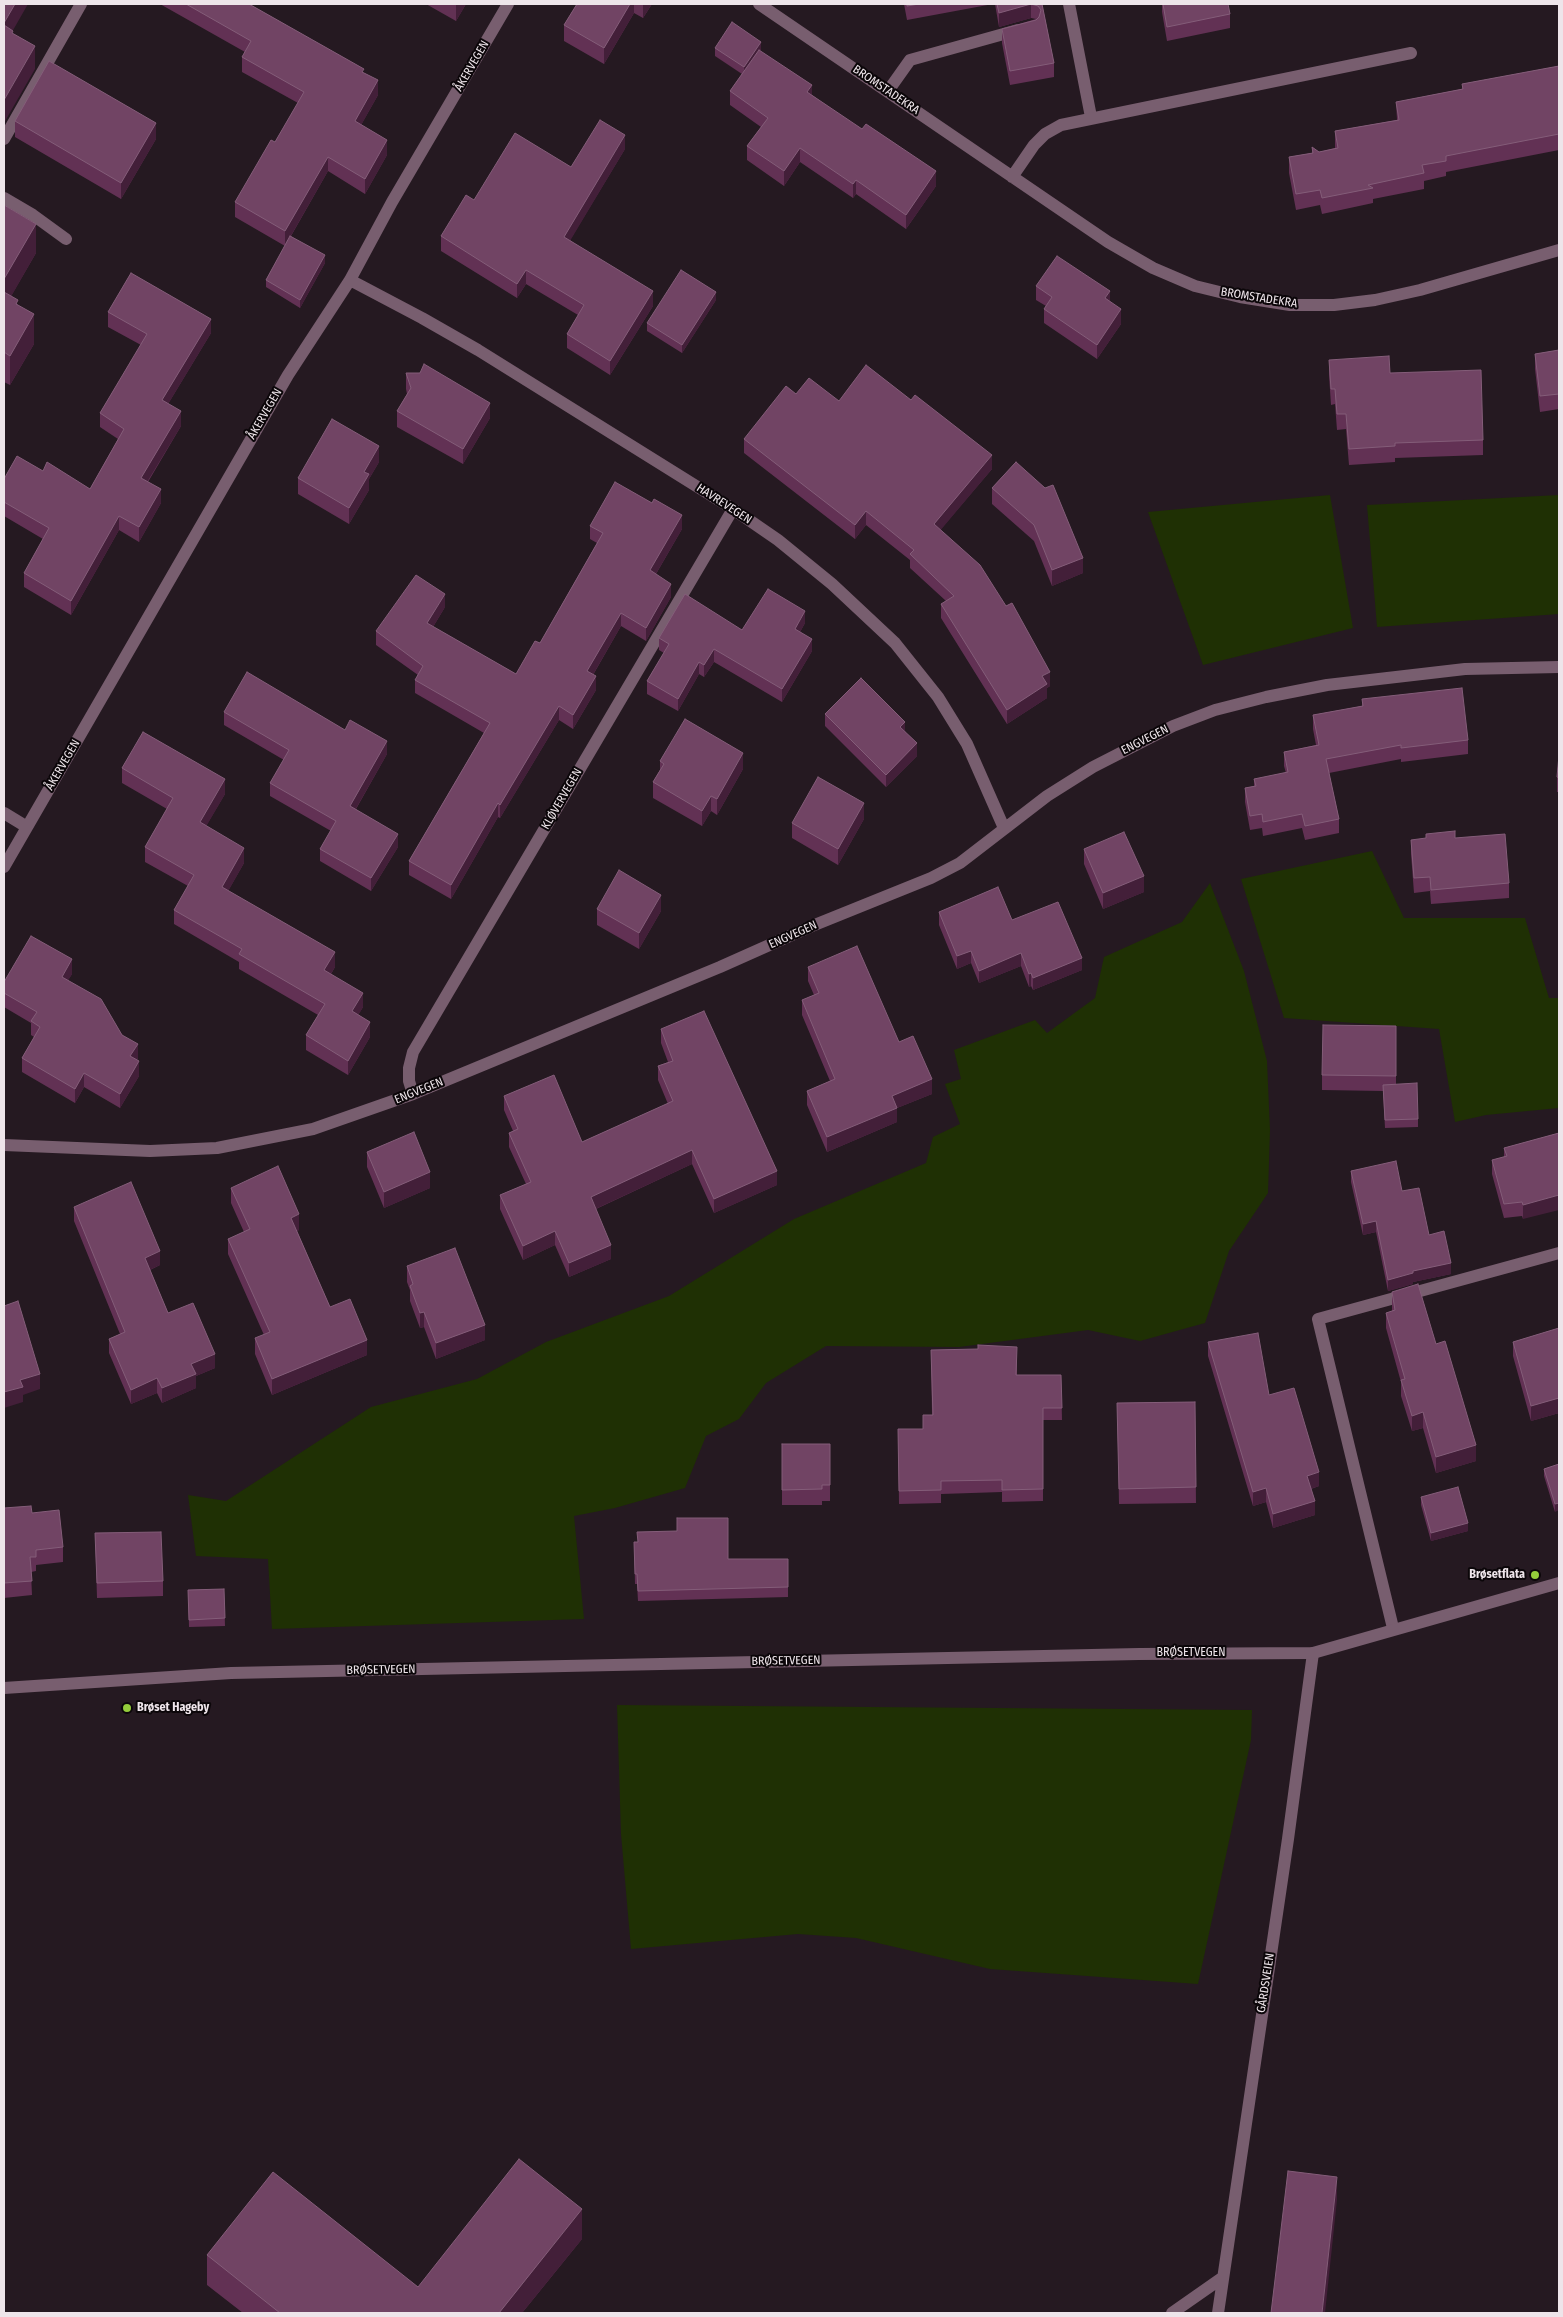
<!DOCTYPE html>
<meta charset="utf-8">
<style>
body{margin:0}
#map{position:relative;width:1563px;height:2317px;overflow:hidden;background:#251921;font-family:"Fira Sans Condensed",sans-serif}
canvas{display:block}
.frame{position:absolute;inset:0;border:5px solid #eee5ea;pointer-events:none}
</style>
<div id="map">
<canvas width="1563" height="2317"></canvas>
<div class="frame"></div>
</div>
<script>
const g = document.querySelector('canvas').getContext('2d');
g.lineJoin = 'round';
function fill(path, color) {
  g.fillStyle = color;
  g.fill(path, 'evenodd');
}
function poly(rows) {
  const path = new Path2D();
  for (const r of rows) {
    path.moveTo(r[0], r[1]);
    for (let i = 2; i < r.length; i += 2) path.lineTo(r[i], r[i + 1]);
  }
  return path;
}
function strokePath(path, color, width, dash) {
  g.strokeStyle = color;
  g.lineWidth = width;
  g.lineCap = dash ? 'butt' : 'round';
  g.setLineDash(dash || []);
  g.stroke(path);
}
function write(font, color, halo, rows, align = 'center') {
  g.font = font + ' "Fira Sans Condensed",sans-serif';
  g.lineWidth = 4;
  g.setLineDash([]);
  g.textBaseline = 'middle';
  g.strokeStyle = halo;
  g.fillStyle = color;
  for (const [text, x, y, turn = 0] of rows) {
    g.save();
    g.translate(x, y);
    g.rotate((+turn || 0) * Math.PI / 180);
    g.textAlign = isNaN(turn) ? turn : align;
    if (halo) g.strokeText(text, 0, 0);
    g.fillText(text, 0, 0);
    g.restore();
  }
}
const green = poly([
 [1330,495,1353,628,1203,665,1148,512],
 [1559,495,1559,614,1377,627,1367,505],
 [1372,851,1404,918,1525,918,1549,998,1559,998,1559,1108,1486,1115,1455,1122,1439,1029,1284,1018,1241,879],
 [1210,883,1244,971,1267,1061,1270,1130,1268,1193,1229,1251,1205,1323,1140,1341,1088,1330,959,1347,826,1346,766,1383,739,1419,706,1436,685,1488,615,1508,574,1516,584,1619,272,1629,268,1559,196,1556,188,1495,226,1501,371,1407,477,1379,546,1342,669,1296,794,1219,926,1163,933,1137,960,1124,945,1084,961,1079,954,1050,1035,1020,1047,1033,1095,998,1104,957,1182,922],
 [617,1705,1252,1710,1251,1740,1198,1984,990,1969,856,1938,798,1934,631,1949,621,1834]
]);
const service = poly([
 [1069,4,1091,117],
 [888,91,910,60,1018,30],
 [4,139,81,4],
 [1172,2313,1222,2278],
 [1218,2313,1288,1839,1313,1653]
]);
const minor = poly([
 [759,4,1108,242,1153,268,1195,286,1240,297,1290,305,1334,305,1375,300,1420,290,1559,250],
 [1012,177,1034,145,1045,134,1061,125,1411,53],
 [4,198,33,215,66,239],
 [350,280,422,318,478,350,733,509,778,540,832,584,895,643,938,697,967,744,1004,828],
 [4,813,27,827],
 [4,867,288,375,350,280,392,202,508,4],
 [413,1094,409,1081,409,1068,413,1052,733,509],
 [4,1145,150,1151,217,1148,313,1129,413,1094,720,967,812,926,931,878,960,863,1047,796,1093,767,1173,726,1215,710,1266,697,1327,685,1465,669,1559,667],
 [1393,1628,1318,1319,1559,1253]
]);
const tertiary = poly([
 [4,1688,231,1673,1139,1654,1313,1653,1559,1583]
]);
const wall = poly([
 [160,4,249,4,364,73,378,95,361,125,387,155,365,194,328,171,291,236,325,263,300,308,266,287,266,280,285,246,235,217,235,202,275,142,298,103,242,72,242,57,245,52],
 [426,4,466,4,456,21],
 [577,4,652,4,643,18,634,13,604,64,564,41,564,25],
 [904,4,993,4,907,20],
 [995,4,1042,4,1054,63,1054,77,1010,85,1002,43,1002,29,1036,19,1031,18,999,27],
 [1162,4,1228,4,1230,14,1230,28,1167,41,1162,12],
 [715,48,761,49,760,51,812,95,936,186,906,229,856,194,853,198,800,162,784,186,747,160,747,146,761,127,730,105,730,91,742,74,715,56],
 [1559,66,1559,152,1559,150,1446,172,1446,176,1424,181,1424,189,1373,199,1373,203,1322,214,1320,205,1296,210,1289,173,1289,157,1312,153,1312,147,1319,152,1335,148,1335,131,1397,120,1396,102,1462,89,1462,84],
 [15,121,156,139,121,199,15,137],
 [625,149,570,240,653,306,610,375,567,348,567,334,578,315,526,284,517,298,441,251,441,236,474,200],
 [4,205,36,253,11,296,18,305,34,344,10,385,4,382,4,383],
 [1036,286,1110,302,1121,324,1097,359,1044,323,1044,309,1046,306,1036,300],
 [716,300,682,353,647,331,647,323],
 [108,312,211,333,168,404,181,426,148,482,161,503,139,542,119,530,71,615,24,587,24,573,43,539,4,516,4,479,43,471,90,489,118,439,100,427,100,413,141,345,108,327],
 [1559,350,1559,409,1540,412,1535,369,1535,354],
 [1329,360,1390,373,1483,440,1483,455,1395,458,1395,462,1349,465,1346,429,1337,430,1335,404,1331,405,1329,375],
 [406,373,490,418,463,464,397,427,397,411,407,394,406,389],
 [796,394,839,401,992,469,940,530,1050,686,1047,688,1047,698,1007,724,941,618,941,604,946,601,910,568,910,560,866,525,855,539,744,453,744,439],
 [379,462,369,479,369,490,349,524,298,494,298,478],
 [1016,462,1083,573,1052,586,1034,541,992,504,992,488],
 [590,526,682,529,656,574,671,597,646,641,621,626,593,675,596,690,573,729,559,720,500,818,498,817,451,899,409,875,409,861,484,733,415,693,415,680,418,675,376,645,376,631,445,607,433,627,516,674,540,643,597,543,590,539],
 [805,623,800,632,812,651,782,702,714,662,704,677,699,674,678,711,647,694,647,681,664,653,659,650,659,638],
 [1362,699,1468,740,1468,754,1401,762,1401,759,1329,773,1339,819,1339,833,1305,840,1302,828,1263,836,1262,828,1250,830,1245,802,1245,788,1254,786,1254,779,1286,773,1284,766,1284,752,1316,745,1313,729,1313,715,1362,706],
 [224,712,387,754,356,809,398,847,371,891,320,861,320,849,331,831,270,796,270,783,284,760,224,725],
 [825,714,905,731,917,756,886,787,825,726],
 [1559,755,1559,792,1557,792,1557,777],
 [660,761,743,769,717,815,711,811,702,826,653,798,653,782,660,770],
 [122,768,225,794,206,826,244,863,228,891,335,967,331,974,363,1007,358,1015,370,1037,348,1075,306,1050,306,1035,318,1015,239,969,239,962,174,924,174,910,188,886,145,862,145,847,167,809,122,783],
 [864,819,838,865,792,838,792,823],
 [1426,834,1455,838,1509,883,1509,898,1431,904,1430,891,1414,893,1411,854,1411,840,1426,839],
 [1084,849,1144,892,1103,909,1084,864],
 [597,909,661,911,639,949,597,925],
 [939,912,1012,920,1082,970,1033,990,1031,986,1029,987,1021,966,979,983,971,963,957,969,939,925],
 [808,967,899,1042,932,1094,897,1108,897,1122,827,1152,807,1105,807,1091,830,1081,802,1015,802,1000,814,995,808,981],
 [72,974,68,980,122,1035,138,1058,137,1060,139,1076,120,1108,84,1087,75,1103,22,1072,22,1058,34,1037,31,1035,31,1023,4,1007,4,982],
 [1396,1026,1396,1084,1418,1119,1418,1127,1385,1128,1383,1091,1322,1090,1322,1075],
 [661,1029,777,1185,714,1213,692,1164,596,1209,611,1259,569,1277,555,1245,523,1260,500,1209,500,1195,526,1184,509,1147,509,1133,513,1131,504,1110,504,1096,582,1142,668,1104,658,1080,658,1066,668,1062,661,1043],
 [1559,1133,1523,1219,1522,1216,1504,1218,1492,1174,1492,1160,1504,1157,1504,1148],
 [367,1152,430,1188,384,1208,367,1167],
 [1351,1171,1402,1191,1429,1235,1451,1274,1413,1282,1413,1284,1388,1291,1376,1232,1363,1235,1351,1182],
 [231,1188,299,1230,297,1231,330,1307,367,1355,272,1395,255,1354,255,1338,264,1335,228,1254,228,1239,244,1232,231,1203],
 [74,1207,160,1265,150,1270,168,1313,215,1368,196,1376,196,1388,162,1403,157,1393,131,1404,109,1353,109,1339,120,1334,74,1221],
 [407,1266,485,1340,436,1359,424,1327,420,1328,410,1301,410,1290,407,1282],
 [1392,1292,1436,1344,1476,1461,1436,1473,1423,1428,1412,1431,1401,1396,1401,1382,1386,1328,1386,1313,1392,1311],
 [1559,1328,1559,1413,1531,1421,1513,1356,1513,1342],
 [1208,1342,1269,1395,1319,1486,1311,1489,1315,1515,1273,1528,1266,1502,1253,1506,1208,1356],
 [931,1350,1017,1360,1017,1375,1061,1375,1062,1420,1043,1420,1043,1501,1002,1502,1002,1492,941,1494,941,1503,899,1504,898,1429,923,1429,932,1415],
 [1195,1402,1196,1503,1119,1504,1117,1403],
 [782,1444,830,1444,830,1501,822,1501,822,1505,782,1505],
 [1559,1464,1555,1512,1544,1476,1544,1469],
 [1421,1497,1468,1531,1431,1541,1421,1505],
 [4,1508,32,1513,63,1547,63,1562,36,1565,36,1571,31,1572,32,1595,4,1598],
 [95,1533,163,1581,163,1596,97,1598],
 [634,1542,728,1559,788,1559,788,1597,638,1601,637,1584,635,1584],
 [224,1589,225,1626,189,1627,188,1590],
 [582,2239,522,2313,243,2313,207,2285,207,2255,418,2287]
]);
const shadedWall = poly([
 [15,4,28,4,4,46,4,23],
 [456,4,466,4,456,21],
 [630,4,634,4,634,13,604,64,604,48],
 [643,4,652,4,643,18],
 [1031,4,1031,18,999,27,999,13],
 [761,42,761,49,744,75,744,67],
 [35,46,35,69,4,123,4,100],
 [378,80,378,95,355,136,355,121],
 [812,85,812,100,807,92],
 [156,123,156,139,121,199,121,183],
 [625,135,625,149,564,251,564,237],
 [387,140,387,155,365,194,365,179],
 [800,148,800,162,784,186,784,171],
 [328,157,328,171,285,246,285,231],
 [936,171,936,186,906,229,906,215],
 [856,180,856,194,853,198,853,184],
 [36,224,36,253,4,309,4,279],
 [325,255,325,263,300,308,300,300],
 [526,270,526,284,517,298,517,284],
 [653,291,653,306,610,375,610,361],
 [1110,291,1110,305,1105,298],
 [716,292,716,300,682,353,682,345],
 [1121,309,1121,324,1097,359,1097,345],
 [34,314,34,344,10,385,10,356],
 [211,319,211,333,162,414,162,400],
 [490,403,490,418,463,464,463,449],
 [181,411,181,426,141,492,141,478],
 [379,446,379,462,369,479,369,490,349,524,349,508,364,472],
 [992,455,992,469,934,538,934,524],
 [161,489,161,503,139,542,139,527],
 [866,511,866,525,855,539,855,525],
 [682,515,682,529,650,584,650,570],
 [119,516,119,530,71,615,71,601],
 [1083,558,1083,573,1052,586,1052,570],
 [671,584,671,597,646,641,646,628],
 [445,594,445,607,427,637,427,623],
 [805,611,805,623,795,641,795,629],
 [621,613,621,626,587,685,587,671],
 [812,639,812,651,782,702,782,689],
 [714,649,714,662,704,677,704,665],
 [699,662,699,674,678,711,678,699],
 [1050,672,1050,686,1047,688,1047,698,1007,724,1007,710,1042,676],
 [596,676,596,690,573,729,573,715],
 [559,706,559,720,500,818,500,805],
 [905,722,905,734,900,727],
 [387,741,387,754,350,819,350,806],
 [917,743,917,756,886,787,886,775],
 [743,753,743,769,717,815,717,799],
 [225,779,225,794,200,837,200,822],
 [711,796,711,811,702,826,702,811],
 [498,803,498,817,451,899,451,885],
 [864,803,864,819,838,865,838,849],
 [398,834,398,847,371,891,371,878],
 [244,848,244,863,222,902,222,887],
 [1144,876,1144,892,1103,909,1103,893],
 [661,895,661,911,639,949,639,933],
 [971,951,971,963,957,969,957,956],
 [335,952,335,967,324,985,324,970],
 [1021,953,1021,966,979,983,979,971],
 [1082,958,1082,970,1033,990,1033,978],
 [72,959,72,974,62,991,62,977],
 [1031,973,1031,986,1029,987,1029,974],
 [363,993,363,1007,352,1026,352,1011],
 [370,1022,370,1037,348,1075,348,1061],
 [138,1044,138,1058,130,1070,130,1056],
 [139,1061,139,1076,120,1108,120,1094],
 [84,1073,84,1087,75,1103,75,1089],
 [932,1079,932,1094,897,1108,897,1122,827,1152,827,1137,892,1096],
 [692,1150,692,1164,591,1211,591,1197],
 [777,1171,777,1185,714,1213,714,1199],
 [430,1172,430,1188,384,1208,384,1192],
 [1559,1195,1559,1210,1523,1219,1523,1205],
 [299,1214,299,1230,291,1233,291,1218],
 [1376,1221,1376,1232,1363,1235,1363,1224],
 [555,1231,555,1245,523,1260,523,1246],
 [611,1245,611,1259,569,1277,569,1263],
 [160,1251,160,1265,145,1272,145,1258],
 [1451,1263,1451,1274,1413,1282,1413,1284,1388,1291,1388,1280,1413,1271],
 [424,1312,424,1327,420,1328,420,1313],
 [485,1325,485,1340,436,1359,436,1343],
 [367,1340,367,1355,272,1395,272,1379],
 [215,1354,215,1368,196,1376,196,1388,162,1403,162,1388,191,1364],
 [40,1374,40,1389,23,1395,23,1402,4,1408,4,1392,20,1380],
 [157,1378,157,1393,131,1404,131,1390],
 [1559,1398,1559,1413,1531,1421,1531,1406],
 [1423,1412,1423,1428,1412,1431,1412,1416],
 [1476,1445,1476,1461,1436,1473,1436,1457],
 [1319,1472,1319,1486,1307,1490,1307,1476],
 [1266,1488,1266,1502,1253,1506,1253,1492],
 [1315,1501,1315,1515,1273,1528,1273,1514],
 [1559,1503,1559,1510,1555,1512,1555,1504],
 [1468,1523,1468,1531,1431,1541,1431,1533],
 [1337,2177,1337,2200,1325,2313,1322,2313],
 [582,2209,582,2239,522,2313,499,2313]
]);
const building = poly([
 [4,4,15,4,4,23,4,4],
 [186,4,249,4,364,69,362,72,378,80,355,121,387,140,365,179,328,157,285,231,235,202,271,140,275,142,304,92,242,57,251,41,186,4],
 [577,4,630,4,604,48,564,25,577,4],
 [907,4,919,4,907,6,907,4],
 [997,4,1042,4,1054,63,1010,71,1002,29,1036,20,1039,17,1041,10,1038,6,1031,4,999,13,997,4],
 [1163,4,1228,4,1230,14,1167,27,1163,4],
 [732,22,761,42,744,67,715,48,732,22],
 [4,25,13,31,12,33,35,46,4,100,4,25],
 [759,50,812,85,807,92,862,129,866,124,936,171,906,215,856,180,853,184,800,148,784,171,747,146,768,118,730,91,759,50],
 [49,61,156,123,121,183,15,121,49,61],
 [1559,66,1559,136,1559,134,1446,156,1446,161,1422,165,1424,173,1368,185,1373,188,1322,198,1320,190,1296,194,1289,157,1313,153,1312,147,1319,152,1338,148,1335,131,1399,120,1396,102,1463,89,1462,84,1559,66],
 [600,120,625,135,564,237,653,291,610,361,567,334,584,305,526,270,517,284,441,236,466,195,474,200,515,133,571,167,600,120],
 [4,205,36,224,4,279,4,205],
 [290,236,325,255,300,300,266,280,290,236],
 [1057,256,1110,291,1105,298,1121,309,1097,345,1044,309,1052,297,1036,286,1057,256],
 [681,270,716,292,682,345,647,323,681,270],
 [131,273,211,319,162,400,181,411,141,478,161,489,139,527,119,516,71,601,24,573,49,528,4,502,4,479,17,456,43,471,47,462,90,489,124,429,100,413,147,334,108,312,131,273],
 [4,292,18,300,16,304,34,314,10,356,4,352,4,354,4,292],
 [1559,350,1559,394,1540,396,1535,354,1559,350],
 [1389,356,1390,373,1481,370,1483,440,1395,443,1395,446,1349,449,1346,414,1337,414,1335,389,1331,389,1329,360,1389,356],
 [424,364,490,403,463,449,397,411,411,388,406,373,420,373,424,364],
 [866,365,911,400,915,395,992,455,934,524,980,565,1006,606,1012,603,1050,672,1042,676,1047,684,1007,710,941,604,954,596,910,554,914,550,866,511,855,525,744,439,786,386,796,394,809,378,839,401,866,365],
 [332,419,379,446,364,472,369,474,349,508,298,478,332,419],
 [1016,462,1045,488,1053,485,1083,558,1052,570,1034,525,992,488,1016,462],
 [615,482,652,503,654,499,682,515,650,570,671,584,646,628,621,613,587,671,596,676,573,715,559,706,500,805,498,803,451,885,409,861,490,723,415,680,423,666,376,631,416,575,445,594,427,623,516,674,535,641,540,643,603,533,590,526,615,482],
 [768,589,805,611,795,629,812,639,782,689,714,649,704,665,699,662,678,699,647,681,669,644,659,638,685,594,742,630,768,589],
 [247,672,345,730,350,720,387,741,350,806,398,834,371,878,320,849,336,821,270,783,289,750,224,712,247,672],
 [861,678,905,722,900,727,917,743,886,775,825,714,861,678],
 [1462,688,1468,740,1401,748,1401,745,1326,759,1339,819,1305,826,1302,814,1263,822,1262,814,1250,816,1245,788,1256,786,1254,779,1288,772,1284,752,1319,745,1313,715,1363,706,1362,699,1462,688],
 [685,719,743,753,717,799,711,796,702,811,653,782,664,764,660,761,685,719],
 [143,732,225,779,200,822,244,848,222,887,335,952,324,970,363,993,352,1011,370,1022,348,1061,306,1035,325,1004,239,954,242,949,174,910,194,875,145,847,173,798,122,768,143,732],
 [1559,755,1559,778,1557,777,1559,755],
 [818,777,864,803,838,849,792,823,818,777],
 [1455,831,1455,838,1505,834,1509,883,1431,890,1430,877,1414,878,1411,840,1426,838,1426,834,1455,831],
 [1124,832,1144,876,1103,893,1084,849,1124,832],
 [619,870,661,895,639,933,597,909,619,870],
 [998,887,1012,920,1058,902,1082,958,1033,978,1031,973,1029,974,1021,953,979,971,971,951,957,956,939,912,998,887],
 [31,936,72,959,62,977,101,999,122,1035,138,1044,130,1056,139,1061,120,1094,84,1073,75,1089,22,1058,40,1027,31,1021,37,1012,4,993,4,982,31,936],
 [857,946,899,1042,913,1036,932,1079,892,1096,897,1108,827,1137,807,1091,835,1079,802,1000,819,993,808,967,857,946],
 [704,1011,777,1171,714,1199,692,1150,591,1197,611,1245,569,1263,555,1231,523,1246,500,1195,531,1182,509,1133,518,1129,504,1096,554,1075,582,1142,673,1101,658,1066,673,1061,661,1029,704,1011],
 [1323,1025,1396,1026,1396,1076,1322,1075,1323,1025],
 [1417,1083,1418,1119,1385,1120,1383,1085,1417,1083],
 [414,1132,430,1172,384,1192,367,1152,414,1132],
 [1559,1133,1559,1195,1523,1205,1522,1202,1504,1204,1492,1160,1507,1156,1504,1148,1559,1133],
 [1396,1161,1402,1191,1419,1188,1429,1235,1444,1231,1451,1263,1413,1271,1413,1273,1388,1280,1376,1221,1363,1224,1351,1171,1396,1161],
 [278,1166,299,1214,291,1218,330,1307,350,1299,367,1340,272,1379,255,1338,270,1332,228,1239,250,1229,231,1188,278,1166],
 [131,1182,160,1251,145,1258,168,1313,193,1303,215,1354,191,1364,196,1374,162,1388,157,1378,131,1390,109,1339,125,1332,74,1207,131,1182],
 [455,1248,485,1325,436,1343,424,1312,420,1313,410,1286,413,1284,407,1266,455,1248],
 [1418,1284,1436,1344,1445,1341,1476,1445,1436,1457,1423,1412,1412,1416,1401,1380,1405,1379,1386,1313,1395,1310,1392,1292,1418,1284],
 [18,1301,40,1374,20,1380,23,1387,4,1392,4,1306,18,1301],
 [1559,1328,1559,1398,1531,1406,1513,1342,1559,1328],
 [1258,1333,1269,1395,1294,1388,1319,1472,1307,1476,1315,1501,1273,1514,1266,1488,1253,1492,1208,1342,1258,1333],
 [978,1345,1017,1347,1016,1375,1061,1375,1062,1408,1043,1408,1043,1489,1002,1490,1002,1480,941,1481,941,1490,899,1491,898,1429,923,1429,923,1415,933,1415,931,1350,978,1349,978,1345],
 [1195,1402,1196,1487,1119,1489,1117,1403,1195,1402],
 [782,1444,830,1444,830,1485,822,1485,822,1489,782,1490,782,1444],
 [1559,1464,1559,1503,1555,1504,1544,1469,1559,1464],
 [1458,1487,1468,1523,1431,1533,1421,1497,1458,1487],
 [31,1506,32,1513,59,1510,63,1547,36,1550,36,1557,30,1557,32,1581,4,1583,4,1508,31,1506],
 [677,1518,728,1518,728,1559,788,1559,788,1587,638,1591,637,1574,635,1574,634,1542,638,1542,637,1532,677,1531,677,1518],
 [161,1532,163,1581,97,1583,95,1533,161,1532],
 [224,1589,225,1618,189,1620,188,1590,224,1589],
 [519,2159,582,2209,499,2313,280,2313,207,2255,273,2172,418,2287,519,2159],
 [1288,2171,1337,2177,1322,2313,1271,2313,1288,2171]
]);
const markers = [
 [1535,1575,5,"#94cc3b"],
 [127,1708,5,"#94cc3b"]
];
const streetNames = [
 ["ÅKERVEGEN",472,66,-60],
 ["BROMSTADEKRA",886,90,34],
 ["BROMSTADEKRA",1259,298,9],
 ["ÅKERVEGEN",265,414,-60],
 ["HAVREVEGEN",724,504,33],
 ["ENGVEGEN",1145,740,-27],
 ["ÅKERVEGEN",63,765,-60],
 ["KLØVERVEGEN",562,799,-60],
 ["ENGVEGEN",793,935,-24],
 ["ENGVEGEN",419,1091,-22],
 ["BRØSETVEGEN",1191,1653],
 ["BRØSETVEGEN",786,1661,-1],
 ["BRØSETVEGEN",381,1670,-1],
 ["GÅRDSVEIEN",1266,1983,-81]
];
const poiNames = [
 ["Brøsetflata",1525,1575],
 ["Brøset Hageby",137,1708,"left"]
];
fill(green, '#1f3004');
strokePath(service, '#785e6f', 12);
strokePath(minor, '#785e6f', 12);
strokePath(tertiary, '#785e6f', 12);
fill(wall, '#623154');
fill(shadedWall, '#431f39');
fill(building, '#714464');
strokePath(building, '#845d79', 1);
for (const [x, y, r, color] of markers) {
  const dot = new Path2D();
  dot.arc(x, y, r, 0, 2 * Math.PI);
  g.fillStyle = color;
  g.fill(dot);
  strokePath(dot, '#0b0609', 2);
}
write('12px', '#eee5ea', '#0b0609', streetNames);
write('bold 12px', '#eee5ea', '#0b0609', poiNames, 'right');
</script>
